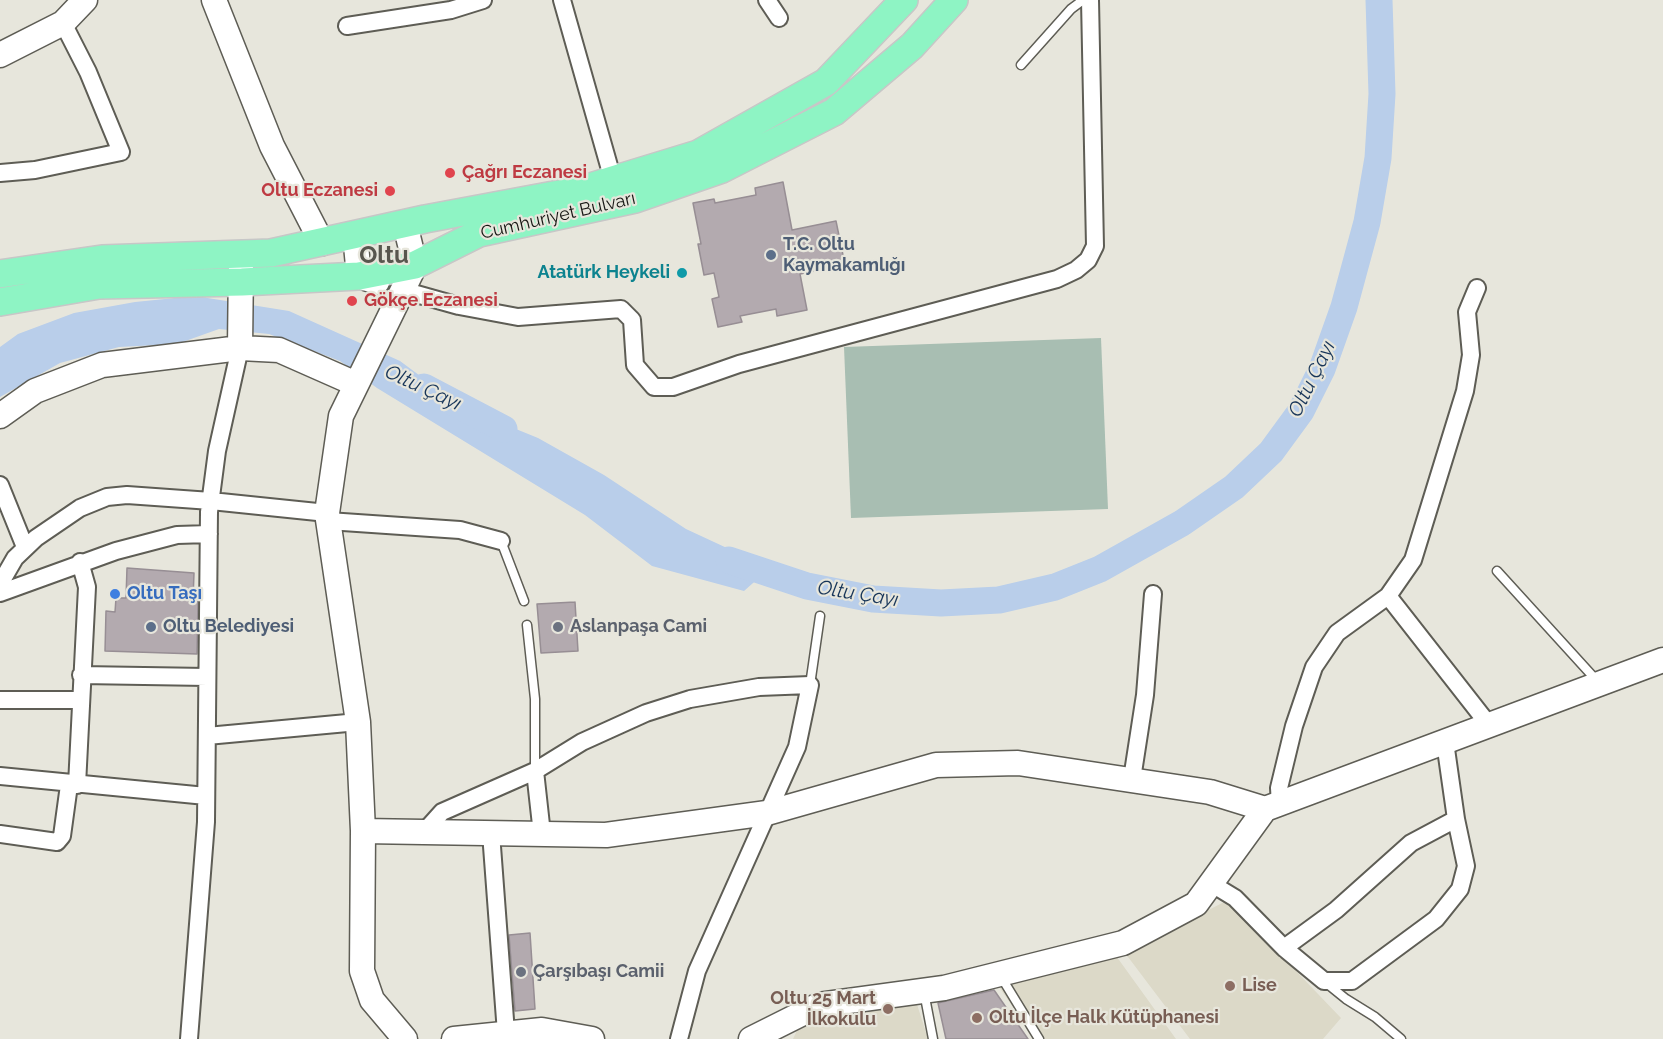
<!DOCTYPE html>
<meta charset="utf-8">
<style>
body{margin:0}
canvas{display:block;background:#e7e6dc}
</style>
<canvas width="1663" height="1039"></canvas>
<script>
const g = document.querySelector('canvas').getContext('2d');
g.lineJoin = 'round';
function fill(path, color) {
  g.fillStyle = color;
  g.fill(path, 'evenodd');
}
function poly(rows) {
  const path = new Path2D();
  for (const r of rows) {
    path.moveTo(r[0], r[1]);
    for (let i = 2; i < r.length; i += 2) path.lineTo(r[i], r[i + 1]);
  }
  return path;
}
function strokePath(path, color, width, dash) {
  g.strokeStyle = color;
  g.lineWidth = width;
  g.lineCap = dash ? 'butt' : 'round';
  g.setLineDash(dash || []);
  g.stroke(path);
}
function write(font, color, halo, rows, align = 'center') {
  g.font = font + ' Raleway,sans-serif';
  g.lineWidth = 4.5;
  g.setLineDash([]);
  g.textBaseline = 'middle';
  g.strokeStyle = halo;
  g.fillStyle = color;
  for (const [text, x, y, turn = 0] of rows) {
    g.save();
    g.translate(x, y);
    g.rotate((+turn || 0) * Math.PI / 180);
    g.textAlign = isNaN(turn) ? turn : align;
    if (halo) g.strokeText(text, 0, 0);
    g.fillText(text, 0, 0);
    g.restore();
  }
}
const built = poly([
 [1228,900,1341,1018,1323,1039,1190,1039,1125,953],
 [1114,953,1176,1039,1035,1039,997,984],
 [915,998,928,1039,793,1039,802,1020]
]);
const green = poly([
 [1101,338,1108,509,851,518,844,347]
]);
const water = poly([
 [195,296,289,311,400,361,462,407,538,438,604,475,686,529,770,568,744,591,652,566,585,515,377,388,340,361,269,334,219,329,177,344,119,347,60,363,0,397,0,347,18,334,74,313,135,302]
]);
const river = poly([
 [424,387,504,429],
 [729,560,807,586,873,599,941,603,999,600,1055,587,1100,569,1182,523,1234,487,1271,452,1301,411,1322,369,1344,307,1367,222,1378,158,1382,94,1379,0]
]);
const building = poly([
 [783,182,792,230,836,221,845,265,800,274,807,310,777,316,776,309,740,316,742,322,718,327,712,299,719,297,714,273,704,275,698,244,701,244,693,203,714,199,715,203,756,195,755,188,783,182],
 [127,568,194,573,193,600,198,601,197,654,105,651,106,611,115,612,116,598,126,598,127,568],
 [575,602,578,651,541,653,537,604,575,602],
 [530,933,535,1009,515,1011,509,935,530,933],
 [994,990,1028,1039,946,1039,938,1003,994,990]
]);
const lane = poly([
 [1021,65,1071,9,1083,0],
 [501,541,524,601],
 [1497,571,1598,682],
 [527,625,535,699,535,771],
 [810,685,820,616],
 [1000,975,1039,1039],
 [1325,982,1346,999,1375,1017,1401,1039],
 [924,992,933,1039]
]);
const street = poly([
 [562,0,613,180],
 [767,0,779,18],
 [347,26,451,10,483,0],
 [0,173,35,170,121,152,88,72,63,23],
 [402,290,459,306,518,317,621,309,632,320,635,365,654,387,673,387,739,364,1057,279,1076,270,1088,260,1095,246,1090,0],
 [0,485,25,547],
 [328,521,460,530,501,541],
 [0,584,15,558,36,538,80,508,107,497,127,495,211,501,327,513],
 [0,593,116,551,177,535,209,534],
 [1388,596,1489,725],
 [81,675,207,677],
 [0,700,79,700],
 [207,736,358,722],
 [535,771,542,834],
 [0,776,206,796],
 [1132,779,1145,695,1153,594],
 [77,785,87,587,80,562],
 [1280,804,1279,788,1294,726,1314,667,1337,633,1388,596,1413,560,1465,391,1471,355,1467,312,1477,288],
 [424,832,442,812,535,771,582,742,646,713,690,699,759,687,810,685,797,747,697,971,679,1039],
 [491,833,506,1033],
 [0,834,57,842,62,836,69,785],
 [1212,884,1235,898,1284,948,1324,981,1352,981,1436,919,1460,889,1466,866,1456,819,1445,742],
 [1284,948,1336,910,1411,843,1456,819],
 [189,1039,206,822,209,512,217,451,240,348]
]);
const secondary = poly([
 [214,0,272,146,322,243],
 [0,55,63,23,85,0],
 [355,235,359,276,377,282],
 [240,348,241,263],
 [0,416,35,391,102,365,240,348,279,350,356,384],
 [363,831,606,835,767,813,936,765,1018,763,1210,792,1265,809],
 [405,1039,372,1000,362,971,363,831,358,722,327,513,341,416,415,265,405,224],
 [454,1039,542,1030,592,1039],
 [751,1039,819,1005,944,988,1123,943,1196,904,1265,809,1663,660]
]);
const primary = poly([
 [0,274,102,259,271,253,425,219,581,190,613,180,698,154,826,82,904,0],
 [0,302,99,285,242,282,359,276,415,265,479,233,635,199,722,169,834,112,912,46,954,0]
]);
const markers = [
 [450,173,6,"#e0444e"],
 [390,191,6,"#e0444e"],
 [771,255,6,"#5c6f8a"],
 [682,273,6,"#0f9aa8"],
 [352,301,6,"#e0444e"],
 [115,594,6,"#3f7fe0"],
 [151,627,6,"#5c6f8a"],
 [558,627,6,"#6b7280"],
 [521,972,6,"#6b7280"],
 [1230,986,6,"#8d6e63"],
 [888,1009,6,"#8d6e63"],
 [977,1018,6,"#8d6e63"]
];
const healthNames = [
 ["Çağrı Eczanesi",462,173],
 ["Oltu Eczanesi",378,191,"right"],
 ["Gökçe Eczanesi",364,301]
];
const streetNames = [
 ["Cumhuriyet Bulvarı",558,216,-13]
];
const serviceNames = [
 ["T.C. Oltu",783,245],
 ["Kaymakamlığı",783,266],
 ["Oltu Belediyesi",163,627]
];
const cultureNames = [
 ["Atatürk Heykeli",670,273]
];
const shopNames = [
 ["Oltu Taşı",127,594]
];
const worshipNames = [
 ["Aslanpaşa Cami",570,627],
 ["Çarşıbaşı Camii",533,972]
];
const educationNames = [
 ["Lise",1242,986],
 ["Oltu 25 Mart",876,999,"right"],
 ["İlkokulu",876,1020,"right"],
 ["Oltu İlçe Halk Kütüphanesi",989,1018]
];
const waterNames = [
 ["Oltu Çayı",1312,379,-64],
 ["Oltu Çayı",423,388,25],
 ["Oltu Çayı",858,594,9]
];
const districtNames = [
 ["Oltu",384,256]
];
fill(built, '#dcd9c8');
fill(green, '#a8beb2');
fill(water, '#b9ceea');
strokePath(river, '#b9ceea', 27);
fill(building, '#b3aaaf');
strokePath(building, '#978e94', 1.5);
strokePath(lane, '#5e5d55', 11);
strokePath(street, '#5e5d55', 20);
strokePath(secondary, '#5e5d55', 27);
strokePath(primary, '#c7c7c7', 30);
strokePath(lane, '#fff', 8);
strokePath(street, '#fff', 16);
strokePath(secondary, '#fff', 24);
strokePath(primary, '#8ef4c4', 27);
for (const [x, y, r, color] of markers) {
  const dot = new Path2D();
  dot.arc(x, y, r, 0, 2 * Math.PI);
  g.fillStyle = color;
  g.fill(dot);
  strokePath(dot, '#e7e6dc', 2);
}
write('bold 18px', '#be3a42', '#e7e6dc', healthNames, 'left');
write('18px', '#171714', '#e7e6dc', streetNames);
write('bold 18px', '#4e5e75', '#e7e6dc', serviceNames, 'left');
write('bold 18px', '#0d838f', '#e7e6dc', cultureNames, 'right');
write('bold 18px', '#366cbe', '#e7e6dc', shopNames, 'left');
write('bold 18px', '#5b616d', '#e7e6dc', worshipNames, 'left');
write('bold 18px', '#785e54', '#e7e6dc', educationNames, 'left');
write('italic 20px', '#173559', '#e7e6dc', waterNames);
write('bold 24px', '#58564e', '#e7e6dc', districtNames);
</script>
